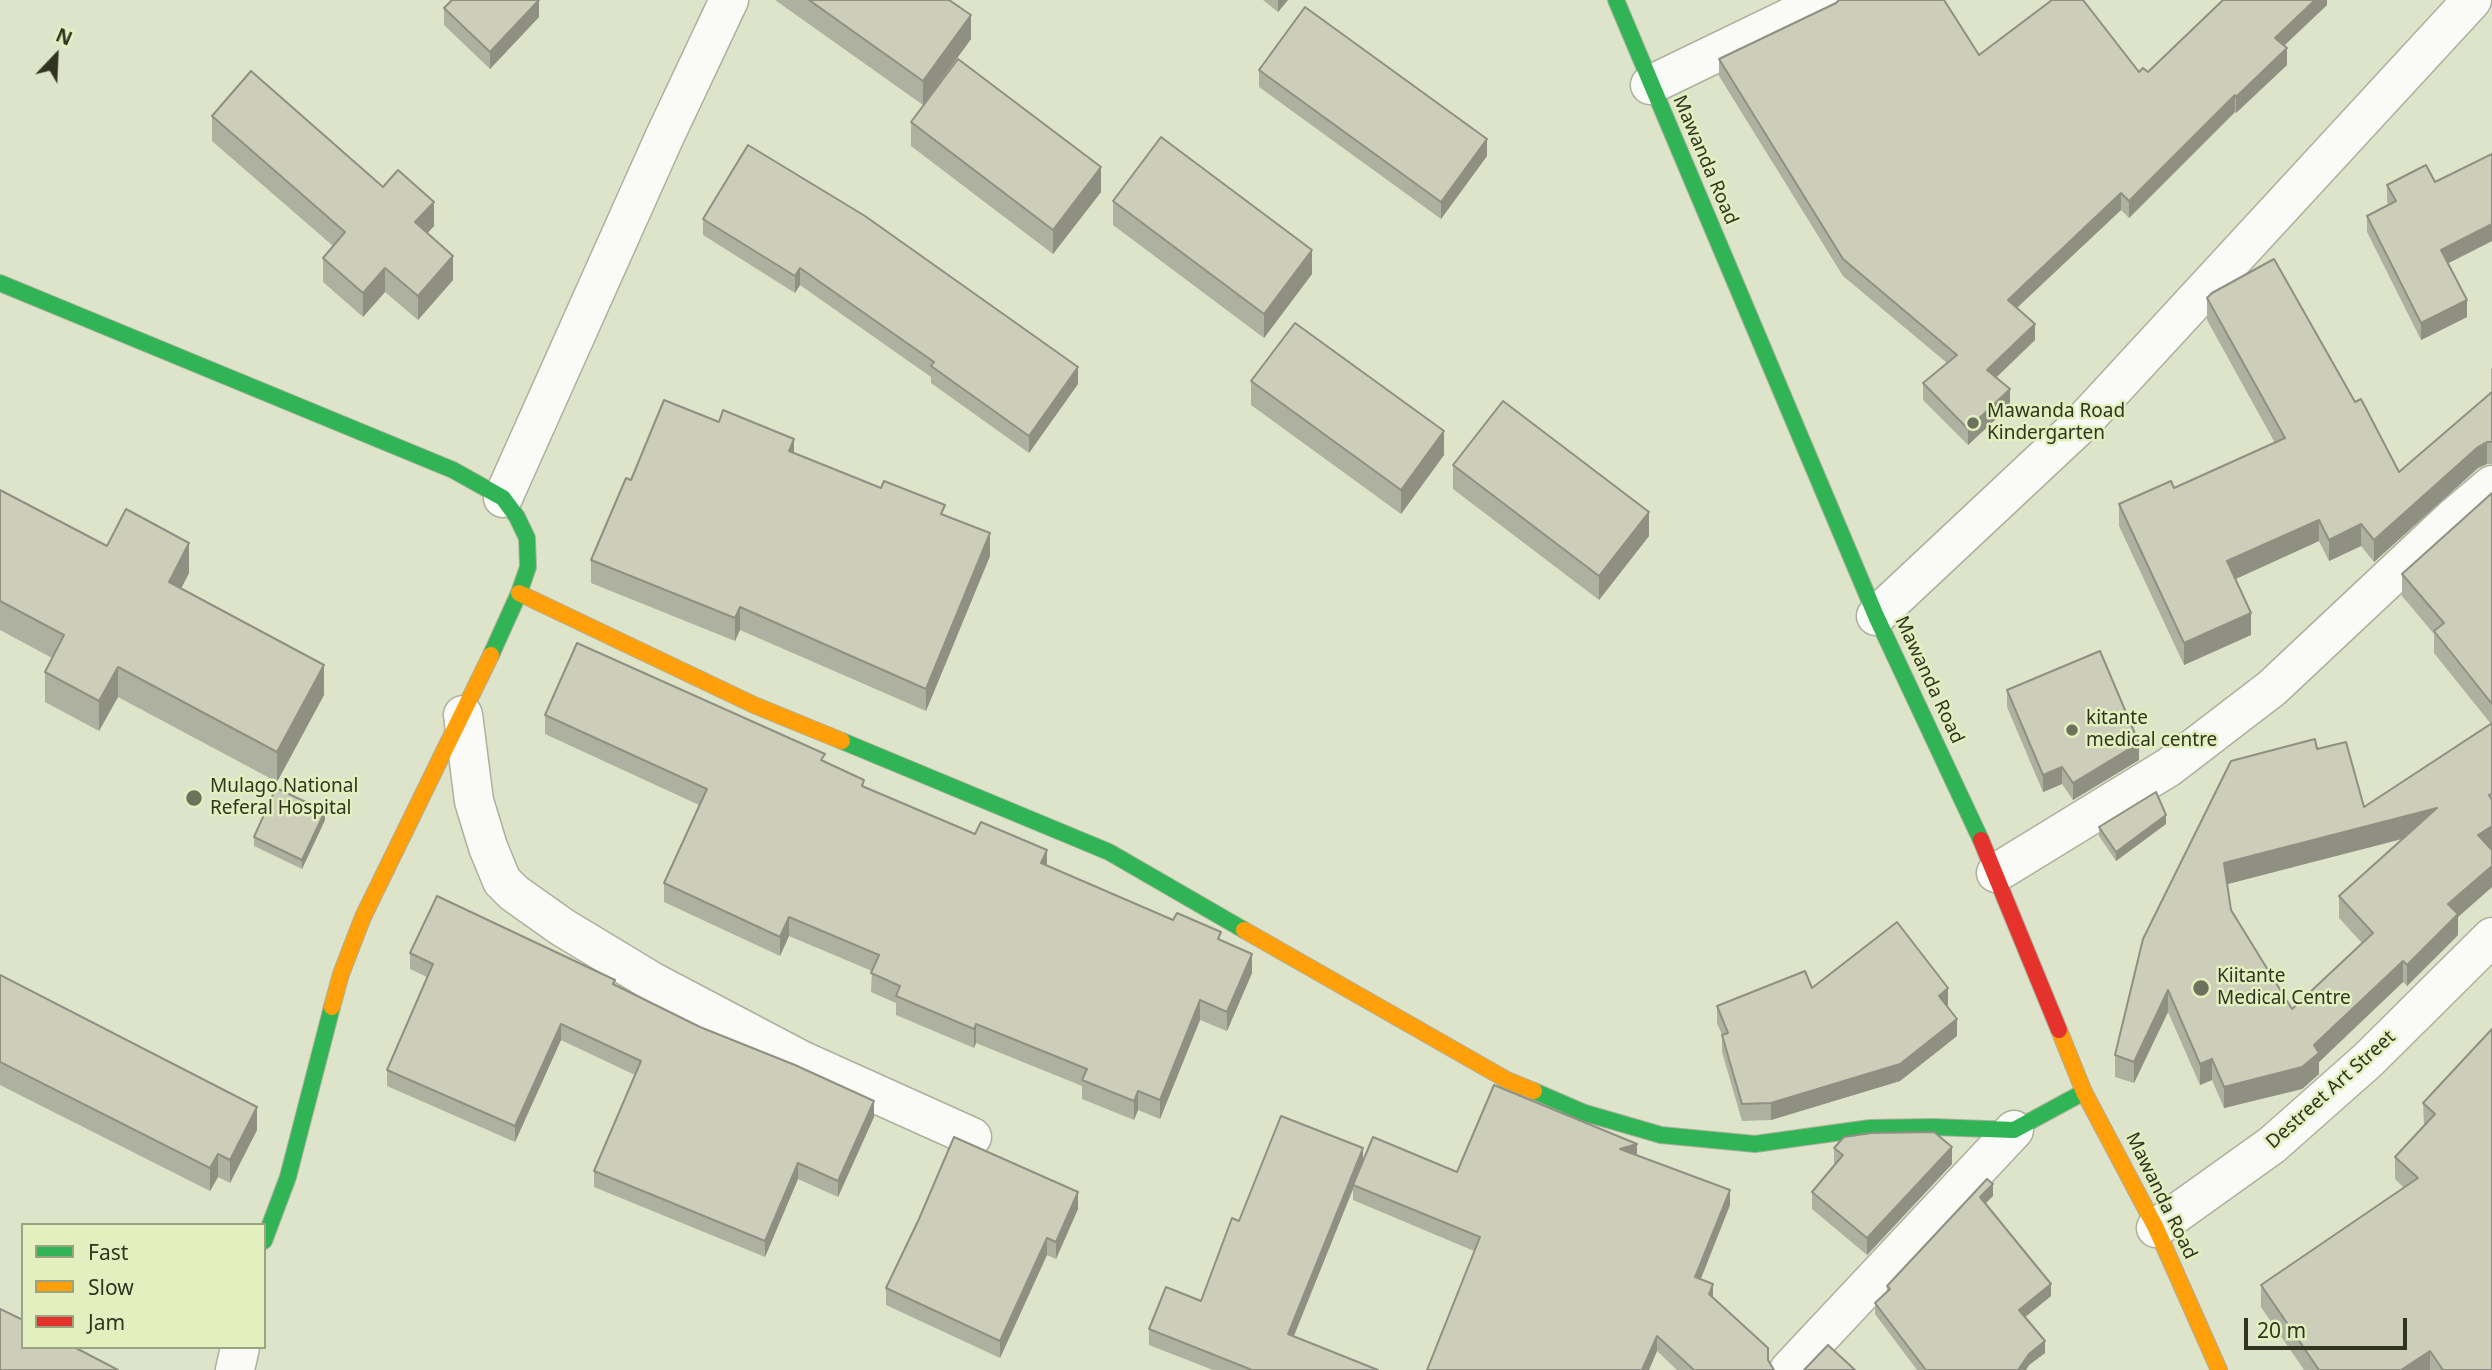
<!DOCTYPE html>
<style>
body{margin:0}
#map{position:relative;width:2492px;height:1370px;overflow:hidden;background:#dde4ca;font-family:"Noto Sans",sans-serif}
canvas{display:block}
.legend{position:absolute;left:21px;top:1223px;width:245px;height:126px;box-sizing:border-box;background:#e3efbf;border:2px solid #9ba480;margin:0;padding:9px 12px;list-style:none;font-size:21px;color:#303421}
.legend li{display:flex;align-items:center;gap:14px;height:35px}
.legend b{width:35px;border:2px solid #9ba480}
.north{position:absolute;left:21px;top:21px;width:70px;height:70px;-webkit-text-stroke:5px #e3efbf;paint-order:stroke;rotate:23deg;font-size:19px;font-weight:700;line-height:28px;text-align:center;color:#303421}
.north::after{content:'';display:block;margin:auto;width:24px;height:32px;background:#303421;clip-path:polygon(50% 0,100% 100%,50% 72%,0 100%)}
.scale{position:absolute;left:2244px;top:1318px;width:163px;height:32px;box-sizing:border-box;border:4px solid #303421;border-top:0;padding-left:9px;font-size:21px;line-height:24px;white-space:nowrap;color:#303421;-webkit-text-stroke:5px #e3efbf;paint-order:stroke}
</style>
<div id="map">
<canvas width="2492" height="1370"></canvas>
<ul class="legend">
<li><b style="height:9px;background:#30b455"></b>Fast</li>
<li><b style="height:9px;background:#ff9f0a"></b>Slow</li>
<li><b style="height:9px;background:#e5322d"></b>Jam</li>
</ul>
<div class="north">N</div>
<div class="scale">20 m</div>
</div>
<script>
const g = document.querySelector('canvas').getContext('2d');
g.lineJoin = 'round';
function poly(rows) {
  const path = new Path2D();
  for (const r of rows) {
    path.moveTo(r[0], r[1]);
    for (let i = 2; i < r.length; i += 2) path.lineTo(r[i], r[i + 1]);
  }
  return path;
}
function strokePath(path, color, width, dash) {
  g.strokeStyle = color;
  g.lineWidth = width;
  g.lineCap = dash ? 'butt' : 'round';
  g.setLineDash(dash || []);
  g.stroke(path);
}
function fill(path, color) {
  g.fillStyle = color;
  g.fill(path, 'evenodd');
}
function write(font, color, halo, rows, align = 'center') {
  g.font = font + ' "Noto Sans",sans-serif';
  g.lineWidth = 5;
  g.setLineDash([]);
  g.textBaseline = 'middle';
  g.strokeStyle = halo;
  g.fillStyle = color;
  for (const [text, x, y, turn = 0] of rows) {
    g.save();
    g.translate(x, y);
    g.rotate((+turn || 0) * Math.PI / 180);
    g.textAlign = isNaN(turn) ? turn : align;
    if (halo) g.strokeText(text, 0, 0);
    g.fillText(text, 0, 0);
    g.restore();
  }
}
const street = poly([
 [1650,85,1826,0],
 [503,498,664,138,729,0],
 [1876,616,2083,422,2472,0],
 [463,715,474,801,488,847,502,881,514,893,562,927,653,982,801,1060,972,1137],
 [1996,873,2169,767,2272,688,2453,518,2492,485],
 [2156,1228,2272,1145,2368,1060,2492,937],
 [235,1370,240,1347],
 [1789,1370,2014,1130]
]);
const fast = poly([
 [1616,0,1876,616,1981,840],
 [0,283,453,470,503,498,517,517,527,538,528,567,519,593,491,655],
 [842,741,1109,852,1244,930],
 [1534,1091,1585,1113,1661,1135,1755,1144,1870,1128,1933,1127,2014,1130,2084,1092],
 [264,1241,288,1177,332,1007]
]);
const slow = poly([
 [519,593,754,705,842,741],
 [1244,930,1507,1080,1534,1091],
 [332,1007,341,974,363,917,491,655],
 [2059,1030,2084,1092,2156,1228,2219,1370]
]);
const jam = poly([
 [1981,840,2059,1030]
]);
const wall = poly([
 [775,0,949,0,971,39,923,105],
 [1263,0,1288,0,1278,12],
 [2327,0,2327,5,2284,46,2287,65,2236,113,2235,112,2129,218,2121,210,2017,308,2035,340,1996,378,2010,406,1968,445,1923,400,1923,383,1947,363,1843,276,1719,76,1719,59,1836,3,1979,55,2148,72],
 [444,8,539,17,490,69,444,25],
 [1259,70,1487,156,1441,219,1259,87],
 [212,116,383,187,434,226,427,233,453,280,418,320,385,292,363,317,323,282,323,258,333,246,212,141],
 [911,122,1101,192,1053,254,911,146],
 [2435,182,2492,241,2448,263,2467,317,2421,340,2367,232,2367,216,2389,205,2387,202,2387,185],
 [1113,201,1312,274,1264,338,1113,225],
 [703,219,1078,384,1029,453,931,383,931,377,800,285,795,293,703,235],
 [2207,298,2355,402,2399,472,2492,392,2492,464,2487,464,2478,468,2374,562,2361,546,2329,561,2319,541,2235,579,2251,635,2184,665,2119,526,2119,504,2174,488,2275,443,2207,320],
 [2492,368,2492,392,2491,391,2491,369],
 [1251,381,1444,455,1401,514,1251,405],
 [794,453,945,515,990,556,926,711,740,630,735,641,591,583,591,560,631,480],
 [1453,465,1649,536,1599,600,1453,489],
 [0,490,107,546,189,573,181,589,324,695,277,782,118,697,99,731,45,702,45,672,52,658,0,630],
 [2492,493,2492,848,2491,849,2492,850,2492,887,2458,917,2458,935,2407,986,2403,982,2319,1062,2319,1074,2302,1089,2224,1108,2212,1080,2200,1085,2168,1012,2134,1083,2115,1077,2115,1055,2143,939,2317,749,2364,807,2491,724,2434,653,2434,634,2402,596,2402,574],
 [2403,838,2339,896,2339,918,2362,943,2292,1009,2231,910,2227,884],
 [2007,690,2139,760,2073,800,2062,784,2043,792,2007,707],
 [545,715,825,762,864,787,1221,941,1252,973,1227,1031,1200,1020,1160,1119,1138,1110,1134,1120,1082,1099,1082,1086,976,1043,974,1048,896,1015,896,1003,871,992,872,971,789,936,780,956,664,902,664,883,699,805,545,734],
 [325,820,302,869,254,846,254,837],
 [2166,824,2116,861,2099,836,2099,827],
 [410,953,615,985,874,1117,838,1197,798,1179,765,1257,594,1187,594,1171,635,1075,561,1040,515,1142,387,1086,387,1070,427,977,410,969],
 [0,975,257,1130,230,1183,218,1177,210,1191,0,1085],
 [1812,988,1948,1005,1947,1006,1957,1036,1900,1081,1771,1120,1742,1121,1722,1052,1722,1035,1717,1023,1717,1006],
 [2492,1029,2492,1370,2304,1370,2261,1307,2261,1285,2404,1188,2395,1179,2395,1157,2424,1126,2423,1103],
 [1834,1148,1952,1164,1867,1255,1812,1209,1812,1192,1834,1165],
 [1637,1155,1730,1205,1701,1279,1713,1298,1768,1361,1774,1370,1677,1370,1657,1351,1649,1370,1427,1370,1474,1251,1353,1200,1353,1189,1294,1336,1378,1370,1213,1370,1149,1345,1149,1329,1201,1301,1239,1221,1363,1161,1457,1172],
 [1993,1196,1985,1203,2051,1296,2025,1317,2045,1353,2029,1365,2026,1370,1917,1370,1875,1314,1875,1303,1887,1292,1887,1286],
 [1078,1209,1056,1259,1047,1255,1000,1358,886,1305,886,1288]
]);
const shadedWall = poly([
 [539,0,539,17,490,69,490,52],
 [1278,0,1288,0,1278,12],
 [2315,0,2327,0,2327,5,2275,54,2275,38],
 [971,15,971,39,923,105,923,81],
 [2287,48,2287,65,2236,113,2236,97],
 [2235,95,2235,112,2129,218,2129,201],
 [1487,139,1487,156,1441,219,1441,202],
 [1101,167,1101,192,1053,254,1053,230],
 [2121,193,2121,210,2008,316,2008,300],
 [434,202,434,226,415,247,415,222],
 [2492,224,2492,241,2441,267,2441,250],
 [1312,250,1312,274,1264,338,1264,314],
 [453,256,453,280,418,320,418,296],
 [385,268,385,292,363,317,363,293],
 [800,268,800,285,795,293,795,276],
 [2467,300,2467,317,2421,340,2421,323],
 [2035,324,2035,340,1987,386,1987,370],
 [1078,367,1078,384,1029,453,1029,436],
 [2010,389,2010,406,1968,445,1968,429],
 [1444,431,1444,455,1401,514,1401,490],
 [794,439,794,462,789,451],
 [2487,442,2487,464,2478,468,2374,562,2374,540,2478,447],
 [1649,512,1649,536,1599,600,1599,576],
 [2319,520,2319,541,2227,583,2227,561],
 [2361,524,2361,546,2329,561,2329,540],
 [990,533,990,556,926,711,926,689],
 [189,543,189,573,169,612,169,582],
 [740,607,740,630,735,641,735,618],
 [2251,613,2251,635,2184,665,2184,643],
 [324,665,324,695,277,782,277,752],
 [118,667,118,697,99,731,99,701],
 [2139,743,2139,760,2073,800,2073,783],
 [2062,767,2062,784,2043,792,2043,775],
 [2437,808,2437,830,2224,885,2224,863],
 [325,811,325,820,302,869,302,860],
 [2166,815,2166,824,2116,861,2116,852],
 [2492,826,2492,848,2478,856,2478,835],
 [1047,850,1047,869,1041,863],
 [2492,866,2492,887,2458,917,2458,935,2407,986,2407,965,2448,904],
 [789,917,789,936,780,956,780,937],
 [1252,954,1252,973,1227,1031,1227,1012],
 [2403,961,2403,982,2319,1062,2319,1074,2302,1089,2224,1108,2224,1087,2314,1045],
 [1948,988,1948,1005,1939,1013,1939,996],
 [2168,990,2168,1012,2134,1083,2134,1062],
 [1200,1000,1200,1020,1160,1119,1160,1100],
 [1957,1019,1957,1036,1900,1081,1771,1120,1771,1103],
 [561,1024,561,1040,515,1142,515,1126],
 [976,1024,976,1043,974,1048,974,1029],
 [2212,1059,2212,1080,2200,1085,2200,1064],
 [1138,1091,1138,1110,1134,1120,1134,1101],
 [874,1101,874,1117,838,1197,838,1181],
 [257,1107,257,1130,230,1183,230,1160],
 [1637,1144,1637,1160,1620,1149],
 [1952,1147,1952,1164,1867,1255,1867,1238],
 [1363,1148,1363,1164,1353,1185,1353,1189,1288,1350,1288,1334],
 [218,1154,218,1177,210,1191,210,1168],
 [798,1163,798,1179,765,1257,765,1241],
 [1993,1184,1993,1196,1980,1209,1980,1197],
 [1730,1190,1730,1205,1695,1293,1695,1277],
 [1078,1192,1078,1209,1056,1259,1056,1242],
 [1047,1238,1047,1255,1000,1358,1000,1341],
 [1713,1284,1713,1300,1709,1294],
 [2051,1284,2051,1296,2019,1322,2019,1310],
 [1657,1336,1657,1351,1649,1370,1642,1370],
 [2045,1341,2045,1353,2029,1365,2026,1370,2018,1370,2029,1354],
 [2430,1351,2430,1370,2401,1370]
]);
const building = poly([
 [452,0,539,0,490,52,444,8,452,0],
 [809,0,949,0,971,15,923,81,809,0],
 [1839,0,1944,0,1979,55,2052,0,2083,0,2139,72,2143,68,2148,72,2223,0,2315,0,2275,38,2287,48,2236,97,2235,95,2129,201,2121,193,2008,300,2035,324,1987,370,2010,389,1968,429,1923,383,1957,355,1843,259,1719,59,1836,3,1839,0],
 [1305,7,1487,139,1441,202,1259,70,1305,7],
 [958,59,1101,167,1053,230,911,122,958,59],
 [251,71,383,187,398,170,434,202,415,222,453,256,418,296,385,268,363,293,323,258,345,232,212,116,251,71],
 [1161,137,1312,250,1264,314,1113,201,1161,137],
 [748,145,865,216,1078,367,1029,436,931,366,934,362,800,268,795,276,703,219,748,145],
 [2492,154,2492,224,2441,250,2467,300,2421,323,2367,216,2396,201,2387,185,2426,165,2435,182,2492,154],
 [2274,259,2355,402,2361,399,2399,472,2492,392,2492,442,2487,442,2478,447,2374,540,2361,524,2329,540,2319,520,2227,561,2251,613,2184,643,2119,504,2171,481,2174,488,2285,438,2207,298,2212,293,2274,259],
 [1295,323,1444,431,1401,490,1251,381,1295,323],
 [664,400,719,422,723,410,794,439,789,451,881,488,884,481,945,505,941,514,990,533,926,689,740,607,735,618,591,560,626,478,631,480,664,400],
 [1503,401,1649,512,1599,576,1453,465,1503,401],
 [0,490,107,546,126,509,189,543,169,582,324,665,277,752,118,667,99,701,45,672,64,635,0,601,0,490],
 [2492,493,2492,704,2434,631,2444,623,2402,574,2492,493],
 [577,643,825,754,821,760,864,780,862,786,975,834,981,822,1047,850,1041,863,1173,920,1177,913,1221,932,1218,939,1252,954,1227,1012,1200,1000,1160,1100,1138,1091,1134,1101,1082,1080,1087,1069,976,1024,974,1029,896,996,900,986,871,973,879,955,789,917,780,937,664,883,707,789,545,715,577,643],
 [2100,651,2139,743,2073,783,2062,767,2043,775,2007,690,2100,651],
 [2492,723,2492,794,2489,795,2492,800,2492,826,2478,835,2492,850,2492,866,2448,904,2458,914,2407,965,2403,961,2314,1045,2319,1053,2302,1067,2224,1087,2212,1059,2200,1064,2168,990,2134,1062,2115,1055,2143,939,2231,761,2315,739,2317,749,2346,742,2364,807,2492,723],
 [2437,808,2339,896,2373,933,2292,1009,2231,910,2224,863,2437,808],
 [276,788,325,811,302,860,254,837,276,788],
 [2156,792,2166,815,2116,852,2099,827,2156,792],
 [437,896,615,980,613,984,700,1027,795,1065,874,1101,838,1181,798,1163,765,1241,594,1171,641,1061,561,1024,515,1126,387,1070,433,964,410,953,437,896],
 [1897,922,1948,988,1939,996,1957,1019,1900,1064,1771,1103,1742,1104,1722,1035,1728,1033,1717,1006,1805,971,1812,988,1897,922],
 [0,975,257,1107,230,1160,218,1154,210,1168,0,1062,0,975],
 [2492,1029,2492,1370,2443,1370,2430,1351,2401,1370,2319,1370,2261,1285,2418,1178,2395,1157,2435,1114,2423,1103,2492,1029],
 [1494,1085,1637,1144,1620,1149,1730,1190,1695,1277,1713,1284,1709,1294,1768,1348,1768,1360,1774,1370,1694,1370,1657,1336,1642,1370,1427,1370,1480,1237,1353,1185,1373,1137,1457,1172,1494,1085],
 [1281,1116,1363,1148,1288,1334,1378,1370,1252,1370,1149,1329,1166,1287,1201,1301,1232,1218,1239,1221,1281,1116],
 [1934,1132,1952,1147,1867,1238,1812,1192,1843,1155,1834,1148,1844,1137,1872,1133,1934,1132],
 [954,1137,1078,1192,1056,1242,1047,1238,1000,1341,886,1288,919,1219,954,1137],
 [1987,1179,1993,1184,1980,1197,2051,1284,2019,1310,2045,1341,2029,1354,2018,1370,1926,1370,1875,1303,1890,1289,1887,1286,1987,1179],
 [0,1309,23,1320,23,1347,74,1347,118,1370,0,1370,0,1309],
 [1828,1345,1855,1370,1804,1370,1828,1345]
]);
const markers = [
 [1973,423,7,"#6d725c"],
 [2072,730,7,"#6d725c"],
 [194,798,9,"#6d725c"],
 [2201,988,9,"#6d725c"]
];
const streetNames = [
 ["Mawanda Road",1705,160,67],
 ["Mawanda Road",1929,680,65],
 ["Destreet Art Street",2331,1090,-42],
 ["Mawanda Road",2161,1196,64]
];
const poiNames = [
 ["Mawanda Road",1987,412],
 ["Kindergarten",1987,434],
 ["kitante",2086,719],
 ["medical centre",2086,741],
 ["Mulago National",210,787],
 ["Referal Hospital",210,809],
 ["Kiitante",2217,977],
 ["Medical Centre",2217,999]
];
strokePath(street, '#acb09c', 41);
strokePath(fast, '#acb09c', 18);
strokePath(slow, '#acb09c', 18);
strokePath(jam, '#acb09c', 18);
strokePath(street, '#fafbf7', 38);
strokePath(fast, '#30b455', 16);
strokePath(slow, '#ff9f0a', 16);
strokePath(jam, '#e5322d', 16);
fill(wall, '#afb1a0');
fill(shadedWall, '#8f9082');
fill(building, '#ccceba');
strokePath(building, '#8f9082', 2);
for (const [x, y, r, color] of markers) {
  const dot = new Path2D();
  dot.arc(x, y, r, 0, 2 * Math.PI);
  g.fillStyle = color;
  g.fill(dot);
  strokePath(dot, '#e3efbf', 2.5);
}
write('19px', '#303421', '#e3efbf', streetNames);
write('19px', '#303421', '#e3efbf', poiNames, 'left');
</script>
